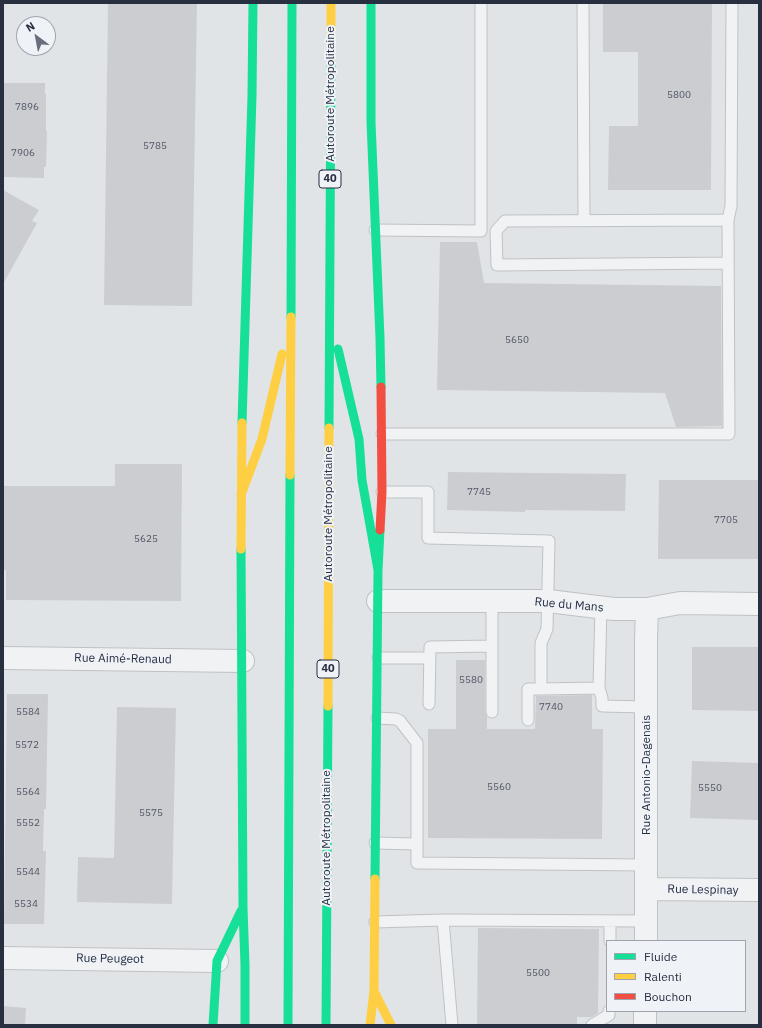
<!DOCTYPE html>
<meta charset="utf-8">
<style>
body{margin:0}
#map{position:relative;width:762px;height:1028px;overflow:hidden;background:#e1e4e7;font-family:"IBM Plex Sans",sans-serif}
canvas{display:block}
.frame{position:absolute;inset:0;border:4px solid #272f41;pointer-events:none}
.legend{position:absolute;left:606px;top:940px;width:140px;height:72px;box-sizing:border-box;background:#eff2f7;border:1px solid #9fa4ae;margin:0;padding:5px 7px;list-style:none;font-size:12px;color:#272f41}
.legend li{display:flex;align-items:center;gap:8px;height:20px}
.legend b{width:20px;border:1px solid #9fa4ae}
.north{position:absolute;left:16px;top:16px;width:40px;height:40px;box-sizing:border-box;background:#eff2f7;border:1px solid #9fa4ae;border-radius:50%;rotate:328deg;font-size:11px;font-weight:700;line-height:16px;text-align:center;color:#272f41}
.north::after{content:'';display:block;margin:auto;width:14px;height:18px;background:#686e7b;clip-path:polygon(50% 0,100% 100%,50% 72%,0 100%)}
</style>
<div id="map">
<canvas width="762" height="1028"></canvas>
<div class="frame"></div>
<ul class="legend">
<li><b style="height:5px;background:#16e098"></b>Fluide</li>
<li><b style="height:5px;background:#ffcf43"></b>Ralenti</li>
<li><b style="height:5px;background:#f24e42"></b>Bouchon</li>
</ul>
<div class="north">N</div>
</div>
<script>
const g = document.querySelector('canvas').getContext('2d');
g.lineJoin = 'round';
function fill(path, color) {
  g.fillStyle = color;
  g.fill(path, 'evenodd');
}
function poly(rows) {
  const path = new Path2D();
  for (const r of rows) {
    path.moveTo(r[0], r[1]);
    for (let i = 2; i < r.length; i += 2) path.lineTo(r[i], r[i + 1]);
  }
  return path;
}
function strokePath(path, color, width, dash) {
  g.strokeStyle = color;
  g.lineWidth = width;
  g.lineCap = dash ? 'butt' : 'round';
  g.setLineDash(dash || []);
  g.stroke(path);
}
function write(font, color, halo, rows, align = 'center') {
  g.font = font + ' "IBM Plex Sans",sans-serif';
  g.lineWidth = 4;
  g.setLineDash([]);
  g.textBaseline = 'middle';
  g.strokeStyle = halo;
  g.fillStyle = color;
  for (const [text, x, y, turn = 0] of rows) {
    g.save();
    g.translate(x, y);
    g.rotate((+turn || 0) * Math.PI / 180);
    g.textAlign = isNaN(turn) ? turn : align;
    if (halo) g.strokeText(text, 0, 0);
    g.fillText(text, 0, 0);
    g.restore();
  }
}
const building = poly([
 [108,3,197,3,192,306,104,305],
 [603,3,712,3,711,190,608,190,609,126,638,126,638,52,603,52],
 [4,83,45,83,45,94,46,94,46,131,47,131,46,167,44,167,44,178,3,177],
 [3,190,39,210,32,221,37,223,3,284],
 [440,242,477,242,484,283,721,286,722,426,676,427,665,393,437,390],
 [115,464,182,464,181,601,6,600,6,570,3,570,3,486,115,486],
 [448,472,626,474,625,511,525,510,525,512,447,510],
 [659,480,759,480,759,559,658,559],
 [692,647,759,647,759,711,692,710],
 [456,660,485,660,485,712,487,717,487,729,535,729,536,696,592,695,592,729,603,729,602,839,428,838,428,729,456,729],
 [7,694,48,694,46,809,44,809,43,851,46,851,44,924,4,924],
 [117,707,176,708,172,904,77,902,78,857,114,858],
 [692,761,759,763,759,820,690,818],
 [478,928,599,929,598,1013,592,1017,577,1017,577,1025,477,1025],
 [3,1006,26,1008,25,1025,3,1025]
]);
const lane = poly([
 [583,3,584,221],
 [728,220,505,221,496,231,497,265,728,263],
 [375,230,481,231,481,3],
 [382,434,729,434,728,220,731,206,732,3],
 [382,492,428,492,428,538,549,541,547,629,541,643,541,689,599,688],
 [492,601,492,712],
 [601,607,599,688,602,698,602,706,646,707],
 [378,658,429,658],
 [429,704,430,647,492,646],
 [528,720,528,689,541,689],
 [375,843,417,844,417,743,400,721,396,719,377,718],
 [417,844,417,863,647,865],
 [443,920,646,921],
 [375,922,443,920,452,1025],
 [610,941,610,921],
 [592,1025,609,1015,609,1011]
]);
const street = poly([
 [378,601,548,601,614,609,647,609,680,603,759,604],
 [3,658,243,661],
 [647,889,759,890],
 [646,941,646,639,647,609],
 [3,958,217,961],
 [645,1025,645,1011]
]);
const fast = poly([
 [371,3,371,122,380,338,381,387],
 [291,317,292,3],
 [338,349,359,439,362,480,378,570],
 [242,423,252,96,253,3],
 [329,428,331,61],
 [241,549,243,908,245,965,245,1025],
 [375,879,378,570,380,530],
 [213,1025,217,961,241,911],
 [288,1025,290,475],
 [326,1025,328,706]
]);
const slow = poly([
 [331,61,331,3],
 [290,475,291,317],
 [241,495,262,439,282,354],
 [241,549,242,423],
 [328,706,329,428],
 [374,991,391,1025],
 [370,1025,374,991,375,879]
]);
const jam = poly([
 [380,530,382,492,381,387]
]);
const numberNames = [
 ["5800",679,95],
 ["7896",27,107],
 ["5785",155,146],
 ["7906",23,153],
 ["5650",517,340],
 ["7745",479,492],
 ["7705",726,520],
 ["5625",146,539],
 ["5580",471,680],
 ["7740",551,707],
 ["5584",28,712],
 ["5572",27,745],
 ["5560",499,787],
 ["5550",710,788],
 ["5564",28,792],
 ["5575",151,813],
 ["5552",28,823],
 ["5544",28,872],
 ["5534",26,904],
 ["5500",538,973]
];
const shields = [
 [330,179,22],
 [328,669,22]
];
const shieldNames = [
 ["40",330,179],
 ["40",328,669]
];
const streetNames = [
 ["Autoroute Métropolitaine",331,94,-90],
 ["Autoroute Métropolitaine",329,514,-90],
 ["Rue du Mans",569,605,5],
 ["Rue Aimé-Renaud",123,659,1],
 ["Rue Antonio-Dagenais",647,775,-90],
 ["Autoroute Métropolitaine",327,838,-90],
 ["Rue Lespinay",703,890,1],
 ["Rue Peugeot",110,959,1]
];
fill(building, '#cbcdd1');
strokePath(lane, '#bfc2c5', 13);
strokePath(street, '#bfc2c5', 24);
strokePath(lane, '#f1f2f3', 11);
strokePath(street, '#f1f2f3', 22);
strokePath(fast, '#16e098', 9);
strokePath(slow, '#ffcf43', 9);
strokePath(jam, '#f24e42', 9);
write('10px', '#515766', null, numberNames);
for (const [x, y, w] of shields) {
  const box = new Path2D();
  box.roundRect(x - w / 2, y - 9, w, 18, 3);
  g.fillStyle = '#eff2f7';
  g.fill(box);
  strokePath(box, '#272f41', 1);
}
write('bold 11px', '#272f41', null, shieldNames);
write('12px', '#272f41', '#eff2f7', streetNames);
</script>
